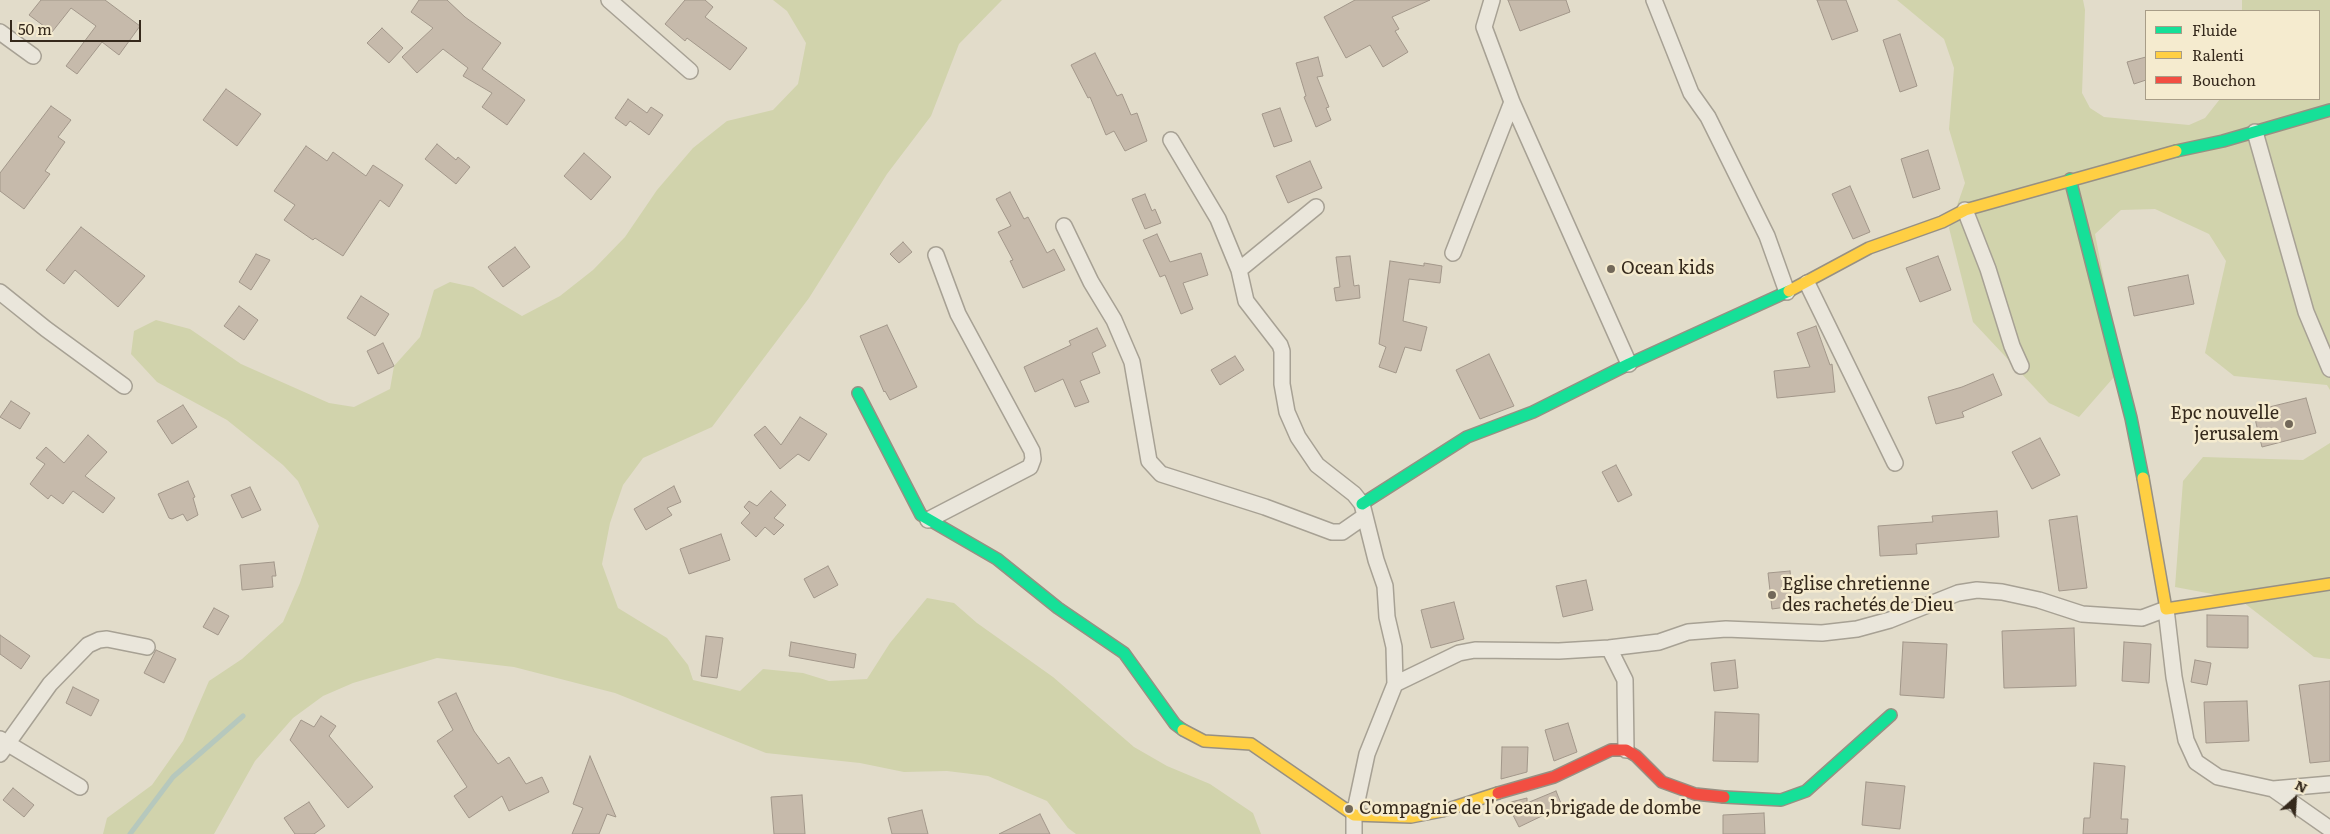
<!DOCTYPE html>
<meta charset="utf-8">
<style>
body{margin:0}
#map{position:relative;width:2330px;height:834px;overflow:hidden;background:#e2dcca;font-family:Literata,serif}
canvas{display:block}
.legend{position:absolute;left:2145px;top:10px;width:175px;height:90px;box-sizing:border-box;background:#f5ebcf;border:1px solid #a89d87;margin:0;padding:6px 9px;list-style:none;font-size:15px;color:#35291c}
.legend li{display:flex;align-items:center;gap:10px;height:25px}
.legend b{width:25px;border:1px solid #a89d87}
.north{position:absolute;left:2270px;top:774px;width:50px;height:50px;-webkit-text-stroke:4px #f5ebcf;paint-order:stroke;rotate:26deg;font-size:14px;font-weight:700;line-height:20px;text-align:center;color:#35291c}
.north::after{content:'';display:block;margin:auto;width:18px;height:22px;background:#35291c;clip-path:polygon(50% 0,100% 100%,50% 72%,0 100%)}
.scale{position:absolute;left:10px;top:20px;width:131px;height:22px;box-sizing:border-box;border:2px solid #35291c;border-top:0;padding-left:6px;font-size:15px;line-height:18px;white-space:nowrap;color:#35291c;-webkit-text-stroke:4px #f5ebcf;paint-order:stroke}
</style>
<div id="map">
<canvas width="2330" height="834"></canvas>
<ul class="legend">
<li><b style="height:6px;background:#16e098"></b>Fluide</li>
<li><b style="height:6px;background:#ffcf43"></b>Ralenti</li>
<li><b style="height:6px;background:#f24e42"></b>Bouchon</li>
</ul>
<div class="north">N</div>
<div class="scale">50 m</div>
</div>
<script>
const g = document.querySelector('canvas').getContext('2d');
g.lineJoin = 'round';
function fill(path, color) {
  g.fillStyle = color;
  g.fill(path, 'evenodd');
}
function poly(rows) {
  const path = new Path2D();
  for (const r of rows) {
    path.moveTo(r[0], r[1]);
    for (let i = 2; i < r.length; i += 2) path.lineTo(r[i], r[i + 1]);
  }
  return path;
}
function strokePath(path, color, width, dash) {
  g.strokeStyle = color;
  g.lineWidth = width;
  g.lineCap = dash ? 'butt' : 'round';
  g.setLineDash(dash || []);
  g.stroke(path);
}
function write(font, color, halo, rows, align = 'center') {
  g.font = font + ' Literata,serif';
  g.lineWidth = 5;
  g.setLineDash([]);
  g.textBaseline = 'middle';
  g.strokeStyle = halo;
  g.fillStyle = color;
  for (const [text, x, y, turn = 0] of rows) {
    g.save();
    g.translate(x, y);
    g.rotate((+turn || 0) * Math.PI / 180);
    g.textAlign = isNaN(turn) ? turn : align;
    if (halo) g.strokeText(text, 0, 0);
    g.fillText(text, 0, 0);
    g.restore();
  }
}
const green = poly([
 [773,0,1002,0,959,44,931,116,887,174,809,298,712,427,643,458,623,485,610,523,602,564,618,608,667,638,688,665,693,680,740,691,763,669,803,673,829,681,867,679,890,643,927,598,954,603,977,623,1053,677,1134,747,1167,766,1210,784,1253,813,1261,834,1076,834,1068,828,1047,801,988,776,947,771,904,772,860,763,766,753,615,693,514,667,437,658,353,683,323,696,293,718,255,761,214,834,103,834,107,818,152,785,183,741,209,681,242,659,283,622,300,583,319,526,298,481,283,465,227,420,157,382,131,354,134,331,156,320,190,329,241,364,329,403,354,407,390,389,394,366,420,337,434,290,450,282,473,287,522,316,560,296,593,270,625,237,657,190,693,148,727,121,773,110,798,84,806,43,787,11],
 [1897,0,2083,0,2085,10,2082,93,2090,108,2104,117,2189,125,2205,118,2220,99,2319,99,2319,11,2242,11,2242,0,2330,0,2330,390,2327,385,2234,376,2205,353,2226,261,2209,234,2155,209,2121,210,2095,234,2121,369,2079,417,2049,403,1973,322,1949,228,1965,183,1949,129,1954,68,1944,39],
 [2330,443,2330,659,2314,657,2239,599,2175,587,2183,481,2203,457,2303,460]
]);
const stream = poly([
 [130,834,173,777,243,716]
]);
const building = poly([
 [41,0,105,0,140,26,119,55,102,42,77,74,66,66,96,26,71,8,52,32,29,15,41,0],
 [419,0,447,0,465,17,501,43,482,69,525,100,507,125,482,107,492,93,463,76,468,68,443,49,417,73,402,57,433,28,411,12,419,0],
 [685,0,705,0,713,7,705,17,747,48,730,70,687,38,685,41,665,24,685,0],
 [1355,0,1430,0,1392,17,1399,29,1395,31,1408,52,1383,67,1370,45,1346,58,1324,17,1355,0],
 [1508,0,1566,0,1570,12,1520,31,1508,0],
 [1817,0,1846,0,1858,31,1832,40,1817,0],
 [382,28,403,48,389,63,367,43,382,28],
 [1900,34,1917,86,1900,92,1883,40,1900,34],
 [1095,53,1117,96,1122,94,1131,115,1137,113,1147,141,1125,151,1114,131,1106,135,1090,97,1088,98,1071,65,1095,53],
 [1318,57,1323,76,1317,77,1329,107,1326,108,1331,120,1316,127,1304,97,1306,96,1296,63,1318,57],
 [2146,57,2146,80,2134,84,2127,62,2146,57],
 [226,89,261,114,237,146,203,120,226,89],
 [628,99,647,113,651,107,663,115,649,135,630,121,626,126,615,118,628,99],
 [51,106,71,120,58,137,65,142,45,171,50,174,24,209,0,191,0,173,51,106],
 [1280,108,1292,141,1274,147,1262,114,1280,108],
 [437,144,456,160,458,157,470,167,456,184,425,159,437,144],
 [306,146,327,161,333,152,366,176,373,165,403,185,389,207,380,200,343,256,315,238,313,240,284,220,295,205,274,191,306,146],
 [1928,150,1940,189,1913,198,1901,159,1928,150],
 [584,153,611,177,591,200,564,176,584,153],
 [1310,161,1322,188,1288,203,1276,176,1310,161],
 [1850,186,1870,232,1853,239,1832,194,1850,186],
 [1010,192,1024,219,1028,217,1047,253,1054,249,1065,270,1023,288,1010,261,1013,260,998,232,1011,226,996,199,1010,192],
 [1145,194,1152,211,1155,209,1161,223,1145,229,1132,199,1145,194],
 [81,227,145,276,118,307,75,270,64,284,46,270,81,227],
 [1157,234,1170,262,1201,253,1208,275,1183,283,1193,309,1181,314,1165,275,1160,277,1143,240,1157,234],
 [903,242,912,252,899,263,890,254,903,242],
 [515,247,530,267,503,287,488,267,515,247],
 [256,254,270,260,251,290,239,282,256,254],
 [1350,256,1354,286,1359,285,1360,298,1336,301,1334,288,1340,287,1336,257,1350,256],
 [1938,256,1951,290,1920,302,1906,268,1938,256],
 [1390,261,1424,266,1424,263,1442,266,1440,283,1409,279,1403,321,1427,327,1421,351,1405,347,1396,373,1379,367,1386,347,1379,344,1390,261],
 [2188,275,2194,304,2134,316,2128,287,2188,275],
 [361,296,389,314,375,336,347,318,361,296],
 [239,306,258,320,244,340,224,326,239,306],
 [887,325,917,387,890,400,885,391,884,392,860,336,887,325],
 [1816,326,1830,365,1832,364,1835,392,1777,398,1774,371,1810,367,1797,333,1816,326],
 [1097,328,1106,346,1092,353,1100,373,1080,381,1089,402,1075,407,1063,379,1035,392,1024,367,1071,345,1069,341,1097,328],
 [383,343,394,366,378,374,367,351,383,343],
 [1489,354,1514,406,1480,419,1456,370,1489,354],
 [1235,356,1244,370,1220,385,1211,370,1235,356],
 [1993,374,2002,395,1962,412,1964,417,1936,424,1928,397,1962,387,1993,374],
 [2306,398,2316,433,2262,447,2253,411,2306,398],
 [11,401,30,413,20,429,0,417,11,401],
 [183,405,197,427,172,444,157,421,183,405],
 [800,417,827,434,809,461,798,454,780,469,754,435,765,426,781,445,800,417],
 [88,435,107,452,85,476,115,498,103,513,73,491,63,504,51,495,48,499,30,484,45,464,36,458,46,447,64,463,88,435],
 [2040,438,2060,475,2032,489,2012,452,2040,438],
 [1616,465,1632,495,1618,502,1602,472,1616,465],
 [188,481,195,497,193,498,198,515,187,521,183,514,172,519,169,518,158,494,188,481],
 [674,486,681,502,667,508,672,515,646,530,634,509,674,486],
 [250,487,261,510,242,518,231,495,250,487],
 [771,491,786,505,774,518,784,525,774,535,765,527,756,537,741,523,750,513,744,507,749,501,757,506,771,491],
 [1997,511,1999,537,1916,544,1917,554,1880,556,1878,526,1933,522,1932,516,1997,511],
 [2077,516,2087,588,2059,591,2049,520,2077,516],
 [721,534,730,560,689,574,680,549,721,534],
 [274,562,276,576,272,576,273,587,242,590,240,565,274,562],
 [828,566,838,585,814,598,804,579,828,566],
 [1790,571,1794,606,1772,609,1768,573,1790,571],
 [1586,580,1593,610,1563,617,1556,586,1586,580],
 [1454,602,1464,639,1431,648,1421,610,1454,602],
 [214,608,229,616,218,635,203,627,214,608],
 [2207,615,2248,616,2248,648,2207,647,2207,615],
 [2074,628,2076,686,2004,688,2002,631,2074,628],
 [0,635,30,656,21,669,0,654,0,635],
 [706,636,723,638,717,678,701,676,706,636],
 [791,642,856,654,854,668,789,656,791,642],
 [1903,642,1947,644,1944,698,1900,695,1903,642],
 [2124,642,2151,644,2149,683,2122,681,2124,642],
 [156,650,176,659,164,683,144,673,156,650],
 [1735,660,1738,688,1714,691,1711,663,1735,660],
 [2195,660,2211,663,2207,685,2191,682,2195,660],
 [2330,681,2330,761,2310,763,2299,685,2330,681],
 [73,687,99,700,91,716,66,703,73,687],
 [456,693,474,731,498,764,509,757,526,784,542,777,549,792,509,811,502,796,469,818,454,796,467,787,437,741,453,730,438,702,456,693],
 [2247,701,2249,741,2206,743,2204,702,2247,701],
 [1715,712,1759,714,1758,762,1713,761,1715,712],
 [321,716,336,726,329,736,373,787,348,808,290,740,301,720,314,727,321,716],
 [1568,723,1577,752,1554,761,1545,730,1568,723],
 [1502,747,1528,747,1527,772,1501,779,1502,747],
 [590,756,616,817,607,814,599,834,572,834,583,808,573,804,590,756],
 [2094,763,2125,766,2121,819,2128,819,2127,834,2083,834,2084,818,2090,818,2094,763],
 [1866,782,1905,786,1900,829,1862,825,1866,782],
 [13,788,34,805,24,817,3,800,13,788],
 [1556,791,1564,811,1547,817,1546,814,1519,827,1507,803,1527,798,1527,803,1556,791],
 [802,795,805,834,774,834,771,797,802,795],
 [309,802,325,826,314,834,295,834,284,818,309,802],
 [922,810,928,834,892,834,888,818,922,810],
 [1764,813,1765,834,1723,834,1723,815,1764,813],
 [1040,814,1050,834,999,834,1040,814]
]);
const street = poly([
 [609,0,690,71],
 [1492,0,1484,27,1512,102,1629,364],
 [1654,0,1691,93,1708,117,1767,236,1787,292],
 [0,32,33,56],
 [2255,132,2306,312,2330,369],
 [1171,140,1218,219,1239,270,1246,301,1280,345,1282,351,1282,384,1287,412,1298,437,1317,465,1354,494,1362,504,1376,560,1385,586,1387,617,1394,647,1395,684,1367,754,1354,815,1354,834],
 [1965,210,1988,269,2012,346,2021,366],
 [1064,226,1091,282,1114,320,1132,362,1149,461,1161,474,1265,507,1332,532,1342,532,1365,516],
 [1453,253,1512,102],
 [1239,270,1316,207],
 [1807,283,1895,463],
 [0,292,46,329,124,386],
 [928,520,1030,467,1033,459,1032,451,958,314,936,255],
 [1609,648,1625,680,1626,750],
 [1395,684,1459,653,1475,650,1559,651,1609,648,1659,642,1688,632,1726,629,1822,633,1857,629,1890,620,1958,593,1977,590,2002,592,2039,600,2082,614,2142,618,2166,609,2174,677,2186,740,2196,762,2218,777,2273,789,2330,829],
 [0,739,80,787],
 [0,754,50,684,88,645,99,640,107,639,147,647],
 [2273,789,2330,784]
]);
const fast = poly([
 [2176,151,2223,141,2330,110],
 [2070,179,2131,418,2143,478],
 [858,393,921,515,997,559,1058,608,1124,653,1175,724,1183,730],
 [1362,504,1467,437,1533,412,1629,364,1789,291],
 [1724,797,1781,800,1806,791,1891,715]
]);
const slow = poly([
 [1789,291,1869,248,1942,222,1965,210,2176,151],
 [2143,478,2166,609,2330,584],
 [1183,730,1204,741,1251,744,1354,815,1411,817,1442,811,1498,793]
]);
const jam = poly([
 [1498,793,1554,777,1611,750,1626,750,1636,756,1662,782,1695,794,1724,797]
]);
const markers = [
 [1611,269,5,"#726859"],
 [2289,424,5,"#726859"],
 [1772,595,5,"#726859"],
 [1349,809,5,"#726859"]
];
const poiNames = [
 ["Ocean kids",1621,269],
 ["Epc nouvelle",2279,414,"right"],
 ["jerusalem",2279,435,"right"],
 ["Eglise chretienne",1782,585],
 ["des rachetés de Dieu",1782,606],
 ["Compagnie de l'ocean,brigade de dombe",1359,809]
];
fill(green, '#d1d3ac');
strokePath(stream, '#b6c8bd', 5);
fill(building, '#c6baab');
strokePath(building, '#a2978a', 1);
strokePath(street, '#a7a194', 18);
strokePath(fast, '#979083', 14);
strokePath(slow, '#979083', 14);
strokePath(jam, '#979083', 14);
strokePath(street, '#eae6db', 15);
strokePath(fast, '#16e098', 11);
strokePath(slow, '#ffcf43', 11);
strokePath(jam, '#f24e42', 11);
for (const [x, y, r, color] of markers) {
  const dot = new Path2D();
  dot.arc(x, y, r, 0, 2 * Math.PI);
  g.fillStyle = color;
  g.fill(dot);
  strokePath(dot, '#f5ebcf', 2);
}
write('18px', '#35291c', '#f5ebcf', poiNames, 'left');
</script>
